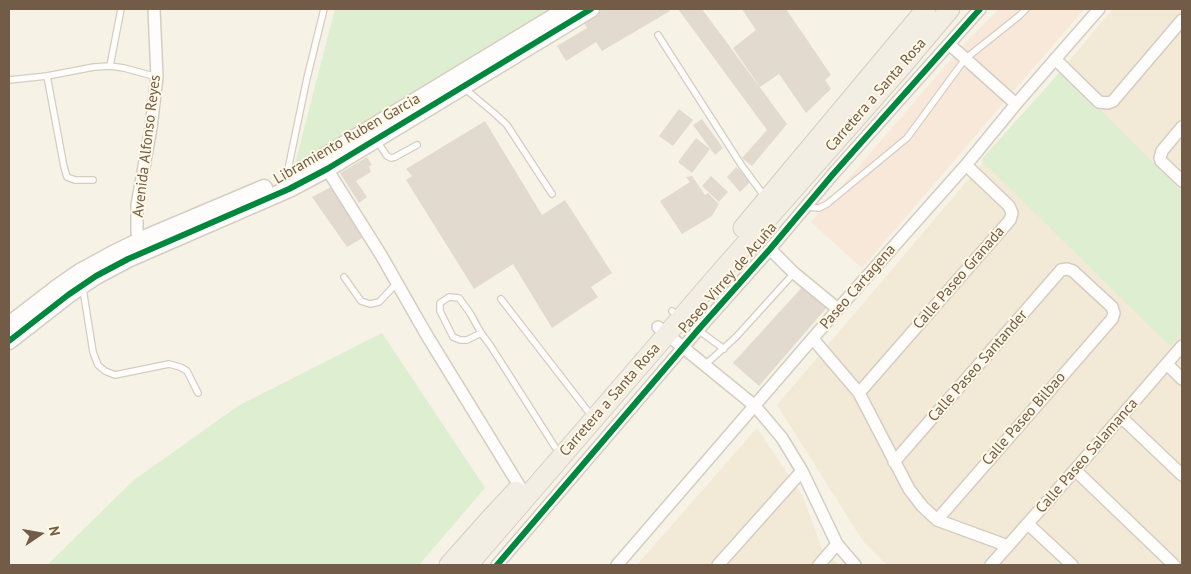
<!DOCTYPE html>
<meta charset="utf-8">
<style>
body{margin:0}
#map{position:relative;width:1191px;height:574px;overflow:hidden;background:#f6f2e6;font-family:"PT Sans",sans-serif}
canvas{display:block}
.frame{position:absolute;inset:0;border:10px solid #735c47;pointer-events:none}
.north{position:absolute;left:15px;top:509px;width:50px;height:50px;-webkit-text-stroke:4px #fff8e6;paint-order:stroke;rotate:78deg;font-size:14px;font-weight:700;line-height:20px;text-align:center;color:#735c47}
.north::after{content:'';display:block;margin:auto;width:18px;height:22px;background:#735c47;clip-path:polygon(50% 0,100% 100%,50% 72%,0 100%)}
</style>
<div id="map">
<canvas width="1191" height="574"></canvas>
<div class="frame"></div>
<div class="north">N</div>
</div>
<script>
const g = document.querySelector('canvas').getContext('2d');
g.lineJoin = 'round';
function fill(path, color) {
  g.fillStyle = color;
  g.fill(path, 'evenodd');
}
function poly(rows) {
  const path = new Path2D();
  for (const r of rows) {
    path.moveTo(r[0], r[1]);
    for (let i = 2; i < r.length; i += 2) path.lineTo(r[i], r[i + 1]);
  }
  return path;
}
function strokePath(path, color, width, dash) {
  g.strokeStyle = color;
  g.lineWidth = width;
  g.lineCap = dash ? 'butt' : 'round';
  g.setLineDash(dash || []);
  g.stroke(path);
}
function write(font, color, halo, rows, align = 'center') {
  g.font = font + ' "PT Sans",sans-serif';
  g.lineWidth = 4;
  g.setLineDash([]);
  g.textBaseline = 'middle';
  g.strokeStyle = halo;
  g.fillStyle = color;
  for (const [text, x, y, turn = 0] of rows) {
    g.save();
    g.translate(x, y);
    g.rotate((+turn || 0) * Math.PI / 180);
    g.textAlign = isNaN(turn) ? turn : align;
    if (halo) g.strokeText(text, 0, 0);
    g.fillText(text, 0, 0);
    g.restore();
  }
}
const residential = poly([
 [1113,9,1182,9,1182,565,887,565,863,541,777,405],
 [757,428,803,497,822,549,839,565,637,565]
]);
const commercial = poly([
 [999,9,1084,9,862,268,811,222,966,42]
]);
const green = poly([
 [335,9,554,9,295,164],
 [1061,71,1182,192,1182,332,1170,346,981,160],
 [382,333,485,488,419,565,47,565,134,480,238,406]
]);
const building = poly([
 [602,9,668,9,670,11,602,51,596,42,566,61,557,46,587,28,582,20],
 [678,9,702,9,787,124,752,166,742,158,767,130],
 [742,9,786,9,831,75,825,80,831,89,806,113,779,74,760,87,733,48,756,30],
 [679,109,693,120,673,146,659,136],
 [702,119,723,148,715,155,693,125],
 [485,121,542,215,565,200,612,273,591,287,598,297,552,328,513,264,474,289,406,180,412,176,406,169],
 [696,138,710,149,692,173,678,162],
 [367,157,372,165,369,166,371,172,356,181,367,197,359,203,340,173],
 [736,167,751,181,740,192,727,177],
 [692,176,705,195,708,193,719,204,712,216,682,234,660,201,690,182,686,177],
 [711,176,728,192,719,202,702,186],
 [333,186,368,235,347,247,312,197],
 [804,285,829,305,759,386,733,363]
]);
const lane = poly([
 [658,35,742,166,765,197],
 [110,66,121,9],
 [47,76,64,167,67,177,75,180,93,180],
 [9,80,47,76,94,67,110,66,124,68,157,77],
 [464,88,494,113,507,125,552,194],
 [377,141,387,156,391,158,395,157,417,145],
 [286,179,307,78,324,9],
 [806,207,819,208,827,204,907,138,965,59,1019,16,1026,9],
 [344,277,361,301,370,304,379,302,397,283],
 [83,289,93,352,98,365,105,371,115,375,169,364,180,367,187,371,198,393],
 [501,299,587,410],
 [672,311,724,349],
 [481,333,467,340,460,340,453,337,440,311,440,303,449,297,459,298,470,313,481,333,490,345,555,447],
 [705,365,736,337,794,273]
]);
const street = poly([
 [949,44,1016,104],
 [1055,59,1099,102,1108,103,1113,101,1182,20],
 [1182,127,1162,151,1160,158,1161,161,1182,181],
 [327,169,381,255,426,334,520,487],
 [141,246,137,232,137,205,151,128,157,77,154,9],
 [770,249,794,273,838,309],
 [658,327,755,406,782,438,802,471,837,544,855,565],
 [813,339,859,393,909,489,922,506,937,520,1008,546],
 [1167,364,1182,379],
 [859,393,1010,220,1012,213,1009,206,966,165],
 [1121,417,1182,475],
 [894,462,1061,270,1067,269,1073,271,1112,307,1114,313,1112,319,937,520],
 [1075,470,1174,565],
 [1028,524,1072,565],
 [497,565,698,330,770,249,834,173,980,9],
 [617,565,838,309,966,165,1016,104,1099,9],
 [718,565,802,471],
 [819,565,837,544],
 [991,565,1075,470,1182,346]
]);
const secondary = poly([
 [297,173,567,9],
 [9,325,57,288,80,272,113,254,148,237,264,188],
 [9,341,68,295,96,276,128,259,289,189,327,169,591,9]
]);
const primary = poly([
 [743,228,926,9],
 [449,565,489,520,516,491],
 [468,565,718,275,903,65,950,9]
]);
const cycleway = poly([
 [9,341,68,295,96,276,128,259,289,189,327,169,591,9],
 [497,565,698,330,770,249,834,173,980,9]
]);
const streetNames = [
 ["Carretera a Santa Rosa",876,95,-49],
 ["Libramiento Ruben Garcia",347,139,-30],
 ["Avenida Alfonso Reyes",147,146,-83],
 ["Paseo Virrey de Acuña",728,278,-49],
 ["Calle Paseo Granada",959,278,-49],
 ["Paseo Cartagena",858,287,-49],
 ["Calle Paseo Santander",978,366,-49],
 ["Carretera a Santa Rosa",610,400,-49],
 ["Calle Paseo Bilbao",1024,419,-49],
 ["Calle Paseo Salamanca",1087,456,-49]
];
fill(residential, '#f2e9d6');
fill(commercial, '#f7e8d9');
fill(green, '#deeed1');
fill(building, '#e2dace');
strokePath(lane, '#d5cdc1', 8);
strokePath(street, '#d5cdc1', 14);
strokePath(secondary, '#d6cec3', 19);
strokePath(primary, '#d5cdc4', 21);
strokePath(lane, '#fefdfb', 5.5);
strokePath(street, '#fefdfb', 11);
strokePath(secondary, '#fefdfb', 16);
strokePath(primary, '#f2eee3', 19);
strokePath(cycleway, '#00873e', 6);
write('15px', '#735c47', '#fff8e6', streetNames);
</script>
